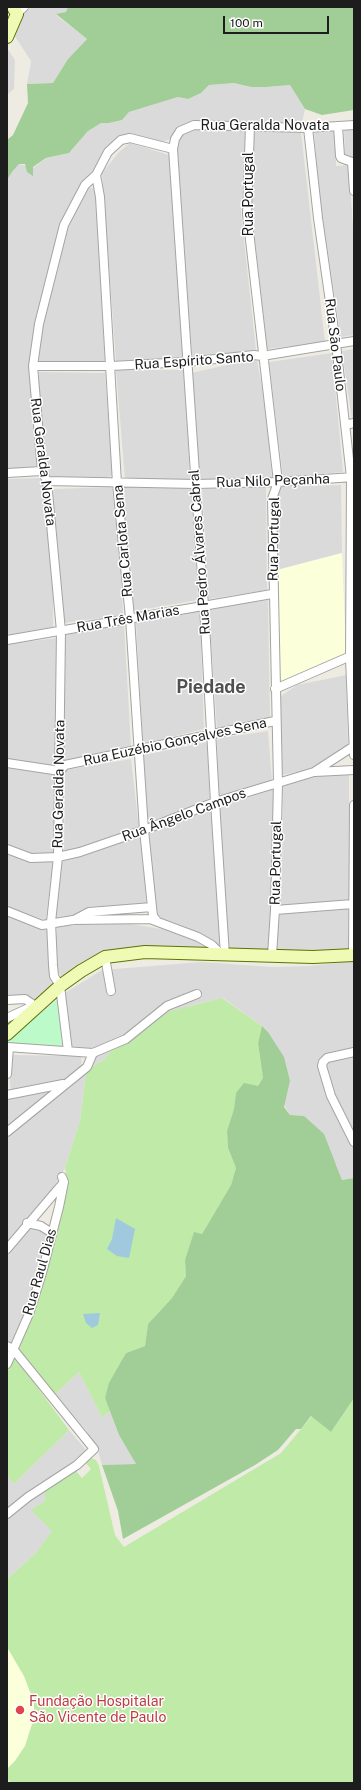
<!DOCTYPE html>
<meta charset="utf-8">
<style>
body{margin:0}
#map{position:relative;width:361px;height:1790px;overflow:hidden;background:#eeece2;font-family:"Public Sans",sans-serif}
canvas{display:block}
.frame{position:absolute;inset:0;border:8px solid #1d1d1d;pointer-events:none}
.scale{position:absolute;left:223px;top:16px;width:106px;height:18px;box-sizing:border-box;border:2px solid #1d1d1d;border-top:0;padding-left:5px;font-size:12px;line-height:14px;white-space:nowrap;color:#1d1d1d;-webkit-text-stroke:3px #fff;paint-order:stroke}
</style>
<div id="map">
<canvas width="361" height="1790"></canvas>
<div class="frame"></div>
<div class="scale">100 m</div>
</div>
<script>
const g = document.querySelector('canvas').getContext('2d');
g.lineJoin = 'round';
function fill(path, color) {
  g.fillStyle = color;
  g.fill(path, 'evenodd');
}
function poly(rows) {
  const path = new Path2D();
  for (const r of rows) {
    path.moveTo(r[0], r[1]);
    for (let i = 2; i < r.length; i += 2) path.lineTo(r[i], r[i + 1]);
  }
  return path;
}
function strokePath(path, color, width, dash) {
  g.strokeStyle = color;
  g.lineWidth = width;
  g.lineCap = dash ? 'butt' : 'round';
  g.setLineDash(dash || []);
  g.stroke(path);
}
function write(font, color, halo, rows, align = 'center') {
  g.font = font + ' "Public Sans",sans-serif';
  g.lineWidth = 3;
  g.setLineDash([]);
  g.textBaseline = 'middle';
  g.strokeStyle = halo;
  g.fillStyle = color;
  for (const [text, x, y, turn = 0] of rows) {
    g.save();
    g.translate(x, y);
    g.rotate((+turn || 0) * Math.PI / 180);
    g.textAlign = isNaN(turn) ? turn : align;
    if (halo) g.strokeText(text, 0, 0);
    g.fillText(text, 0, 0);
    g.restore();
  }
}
const residential = poly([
 [31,7,68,7,66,12,56,15,87,39,68,59,53,83,27,84,31,61,14,35,20,18],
 [7,48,15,60,14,89,7,95],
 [234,83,251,87,266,87,290,85,305,109,302,123,193,122,171,139,162,142,129,136,109,148,78,191,60,227,46,277,34,331,30,368,37,467,7,470,7,180,12,172,19,164,33,168,47,158,69,153,89,130,101,123,109,123,122,120,129,112,178,97,188,99,201,93,209,85],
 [246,128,241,213,256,350,192,357,177,148,179,139,185,132,196,130],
 [344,129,354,129,354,162,353,157,345,157],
 [335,131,336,166,349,165,354,243,354,335,341,337,320,200,314,133],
 [254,132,301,132,325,342,267,349,251,205],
 [130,143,169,155,171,162,182,325,182,358,116,361,102,173,119,152],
 [89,187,94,189,97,205,105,362,38,364,42,319,62,243,71,216],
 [354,349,354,419,352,420,342,351],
 [332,353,343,472,283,477,269,362],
 [254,359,257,361,264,397,272,478,200,480,191,373],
 [116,370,185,370,190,480,125,480],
 [39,372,105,373,113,475,106,478,49,477,39,411],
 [42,478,48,521,53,579,53,627,9,635,7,630,7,479],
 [341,485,342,553,277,570,277,500,280,487],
 [266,486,267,590,209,599,202,489],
 [112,487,121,569,123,615,64,623,53,489],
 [123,487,191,487,198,600,134,611],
 [268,600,270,717,217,731,209,609],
 [200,611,204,729,143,744,136,622],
 [124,624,131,747,64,763,65,635],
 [57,638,57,767,7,761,7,644],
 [346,675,348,747,316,768,282,775,278,698,297,685],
 [268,731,272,781,219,798,217,741,220,738],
 [207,742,210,798,179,812,148,822,143,755],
 [131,759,139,829,67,852,64,850,65,770],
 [7,768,57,775,53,855,32,854,7,845],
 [349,774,349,901,279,906,282,875,283,786,317,776],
 [273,789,273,866,270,949,228,949,219,807],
 [211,810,218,877,220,947,186,927,156,916,149,832],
 [140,836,145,872,146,903,89,907,80,915,54,917,61,862],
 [7,853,53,861,46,920,7,908],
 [348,908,348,952,276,951,280,912],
 [7,915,48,931,52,989,35,999,17,996,7,997],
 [125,923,162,929,209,946,208,949,148,948,63,978,56,969,54,954,57,926],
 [354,961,354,1178,342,1180,336,1164,304,1116,290,1115,284,1105,290,1081,268,1032,262,1026,223,998,189,1006,111,1051,104,1060,91,1067,92,1050,72,1048,65,993,102,970,201,962,273,967,309,966],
 [11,1055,81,1056,82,1069,63,1081,11,1092,9,1071],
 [86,1073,80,1121,65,1168,52,1190,7,1245,7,1134],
 [48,1090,49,1093,7,1128,7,1099],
 [30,1227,44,1231,48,1238,35,1289,12,1345,7,1342,7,1255],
 [79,1372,102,1417,110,1411,119,1435,136,1464,102,1465,97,1447,89,1439,87,1431,55,1394],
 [69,1430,87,1451,78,1460,21,1498,7,1509,7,1475,14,1484],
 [45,1489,46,1501,32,1510,53,1531,36,1553,7,1579,7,1520]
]);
const education = poly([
 [342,553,346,653,279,683,277,570],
 [7,1647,24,1676,34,1702,34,1718,25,1746,15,1761,7,1769]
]);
const grass = poly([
 [222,998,262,1026,258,1043,263,1078,258,1086,236,1093,234,1109,227,1131,228,1148,236,1168,231,1185,202,1234,194,1233,185,1260,186,1276,172,1298,148,1324,145,1346,126,1353,105,1398,110,1411,102,1417,79,1372,55,1394,16,1349,41,1292,68,1183,65,1168,80,1121,86,1073,91,1067,104,1060,111,1051,129,1042,170,1011],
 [14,1356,69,1430,14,1484,7,1475,7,1373],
 [354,1398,354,1783,12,1783,7,1779,7,1769,15,1761,25,1746,34,1718,34,1702,24,1676,7,1647,7,1579,36,1553,52,1531,31,1510,45,1501,45,1489,76,1471,82,1478,91,1469,85,1462,91,1458,96,1460,99,1466,115,1535,124,1547,281,1453,312,1416,331,1432]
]);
const forest = poly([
 [68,7,354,7,354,110,322,115,305,109,290,85,266,87,251,87,234,83,209,85,201,93,188,99,178,97,129,112,122,120,109,123,101,123,88,131,69,153,46,158,33,167,33,176,27,172,25,164,19,164,12,172,7,180,7,140,13,135,28,103,27,84,53,83,68,59,87,39,56,14,66,12],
 [262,1026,268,1032,284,1057,290,1081,284,1107,290,1115,304,1116,324,1134,342,1180,354,1178,354,1398,331,1432,311,1416,301,1429,296,1429,278,1450,255,1465,123,1539,118,1511,102,1465,136,1464,119,1435,105,1398,109,1383,126,1353,145,1346,148,1324,172,1298,186,1276,185,1260,194,1232,202,1234,231,1185,236,1168,228,1148,227,1131,234,1109,236,1093,244,1083,258,1086,263,1078,258,1043]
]);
const park = poly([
 [58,999,63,1047,9,1045,8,1040]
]);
const water = poly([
 [116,1218,135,1229,129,1258,117,1256,107,1249,112,1239],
 [100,1313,98,1325,92,1328,86,1323,83,1314]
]);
const street = poly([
 [17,14,24,7],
 [250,126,247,214,278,482,272,499,278,783,275,910,272,955],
 [338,126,340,156,341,158,352,162,354,191],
 [308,128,318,218,336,344,351,477,350,658,354,755],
 [173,149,204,606,215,802,225,955],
 [96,175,100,197,117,483,130,618,144,830,152,907,153,916,157,921],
 [33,366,111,366,187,362,254,355,262,356,354,341],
 [345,425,354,423],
 [7,473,42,471],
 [47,481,196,484,278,482,354,477],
 [7,640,272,594],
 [275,689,353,655],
 [7,763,60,771,65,765,275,721],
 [315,772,354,770],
 [7,849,31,858,58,857,80,852,144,830,215,802,314,772,354,746],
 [275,910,353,904],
 [7,911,42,925,73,920,150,919,198,937,212,945,221,954],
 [74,920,89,912,152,907],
 [353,955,354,805],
 [105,957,111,991],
 [7,1000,25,999,34,1005],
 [7,1018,35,1005],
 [7,1047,93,1053,126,1039,167,1006,197,994],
 [68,1051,60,986,54,976,53,965,51,922,58,857,61,631,47,481,42,471,33,366,39,324,64,225,85,185,96,175,108,152,121,140,130,138,173,149,175,139,180,131,194,125,308,128,354,125],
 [354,1052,327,1058,323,1062,322,1066,331,1096,354,1142],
 [7,1074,9,1047],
 [7,1095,63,1084],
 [7,1132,87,1067,93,1053],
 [27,1223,41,1226,52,1233],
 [7,1249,64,1182],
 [7,1346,13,1349,94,1449,77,1465,28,1497,7,1514],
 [7,1364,29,1314,42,1273,59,1207,64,1182,62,1177]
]);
const secondary = poly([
 [7,37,17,14,13,7],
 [7,1034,60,986,81,971,105,957,145,952,313,957,354,955]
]);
const markers = [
 [20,1710,5,"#e0444e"]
];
const streetNames = [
 ["Rua Geralda Novata",265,126],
 ["Rua Portugal",249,194,-90],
 ["Rua São Paulo",335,345,83],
 ["Rua Espírito Santo",194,361,-4],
 ["Rua Geralda Novata",43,462,83],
 ["Rua Nilo Peçanha",273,481,-2],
 ["Rua Portugal",274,539,-89],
 ["Rua Carlota Sena",123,541,-95],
 ["Rua Pedro Álvares Cabral",200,552,-94],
 ["Rua Três Marias",128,619,-10],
 ["Rua Euzébio Gonçalves Sena",175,742,-12],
 ["Rua Geralda Novata",59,784,-89],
 ["Rua Ângelo Campos",184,815,-20],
 ["Rua Portugal",276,863,-89],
 ["Rua Raul Dias",40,1272,-74]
];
const healthNames = [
 ["Fundação Hospitalar",29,1702],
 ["São Vicente de Paulo",29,1718]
];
const districtNames = [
 ["Piedade",211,687]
];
fill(residential, '#dbdada');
fill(education, '#fbffda');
fill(grass, '#c0eaa7');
fill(forest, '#a0ce96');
fill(park, '#bdfac9');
fill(water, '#a1c9dd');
strokePath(street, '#a4a4a4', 10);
strokePath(secondary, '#5b7403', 14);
strokePath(street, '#fff', 8);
strokePath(secondary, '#effab4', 12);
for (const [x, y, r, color] of markers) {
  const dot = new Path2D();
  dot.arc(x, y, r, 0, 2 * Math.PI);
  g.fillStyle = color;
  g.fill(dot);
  strokePath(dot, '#fff', 1.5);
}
write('14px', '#1d1d1d', '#fff', streetNames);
write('14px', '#be3a42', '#fff', healthNames, 'left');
write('bold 18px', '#505050', '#fff', districtNames);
</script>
